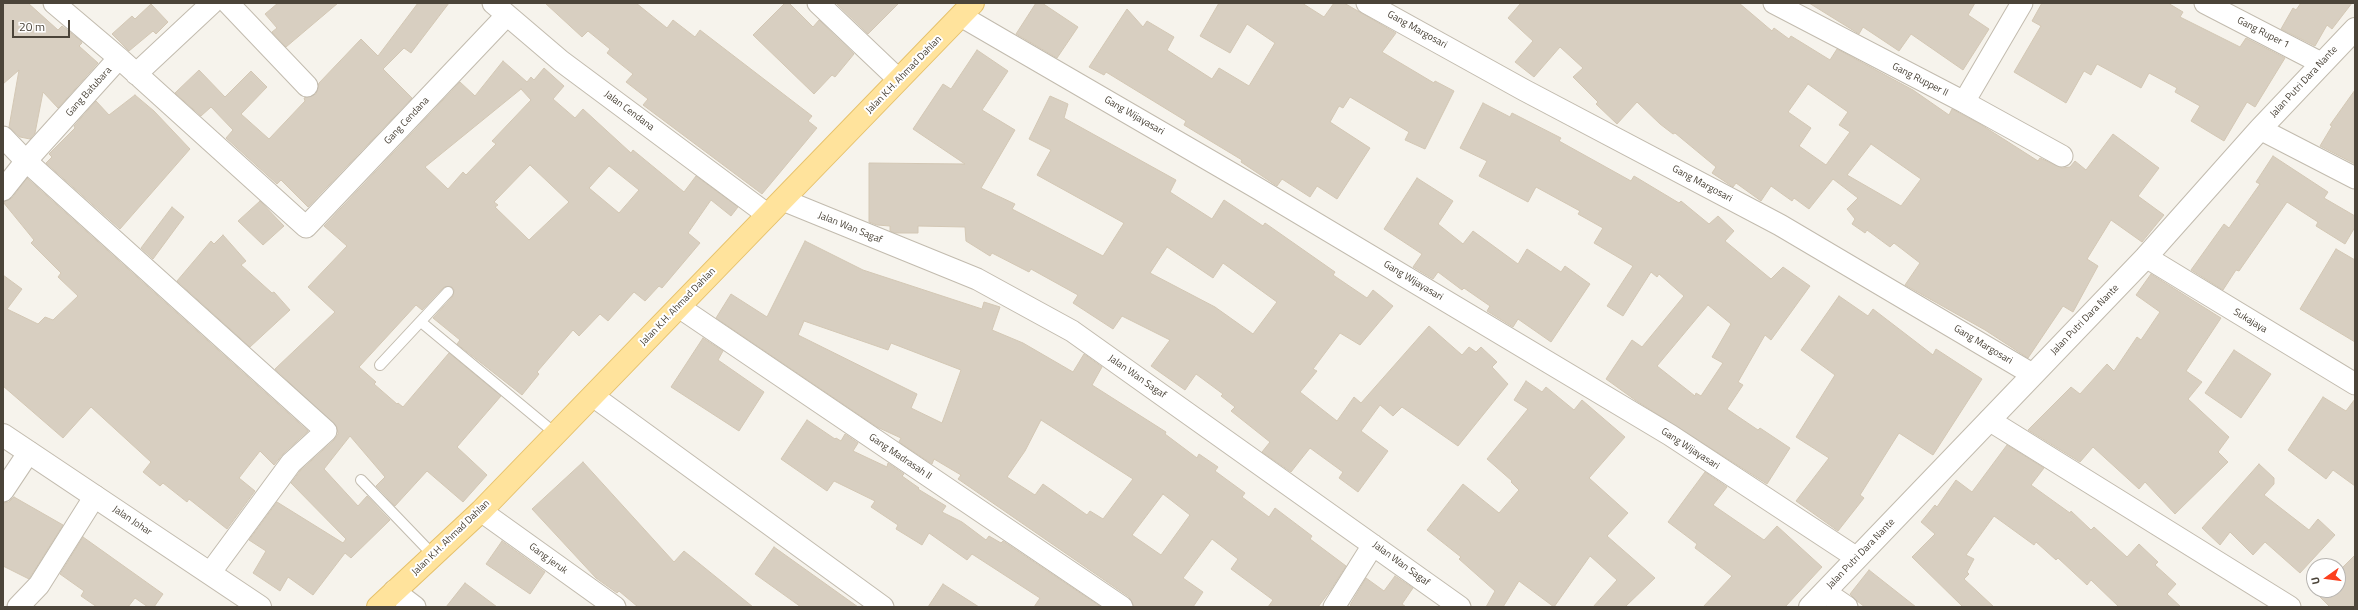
<!DOCTYPE html>
<style>
body{margin:0}
#map{position:relative;width:2358px;height:610px;overflow:hidden;background:#f6f3ec;font-family:"Titillium Web",sans-serif}
canvas{display:block}
.frame{position:absolute;inset:0;border:4px solid #4b4439;pointer-events:none}
.north{position:absolute;left:2306px;top:558px;width:40px;height:40px;box-sizing:border-box;background:#fff;border:1px solid #b7b4b0;border-radius:50%;rotate:256deg;font-size:11px;font-weight:700;line-height:16px;text-align:center;color:#4b4439}
.north::after{content:'';display:block;margin:auto;width:14px;height:18px;background:#fc3f1d;clip-path:polygon(50% 0,100% 100%,50% 72%,0 100%)}
.scale{position:absolute;left:12px;top:20px;width:58px;height:18px;box-sizing:border-box;border:2px solid #4b4439;border-top:0;padding-left:5px;font-size:12px;line-height:14px;white-space:nowrap;color:#4b4439;-webkit-text-stroke:3px #fff;paint-order:stroke}
</style>
<div id="map">
<canvas width="2358" height="610"></canvas>
<div class="frame"></div>
<div class="north">U</div>
<div class="scale">20 m</div>
</div>
<script>
const g = document.querySelector('canvas').getContext('2d');
g.lineJoin = 'round';
function fill(path, color) {
  g.fillStyle = color;
  g.fill(path, 'evenodd');
}
function poly(rows) {
  const path = new Path2D();
  for (const r of rows) {
    path.moveTo(r[0], r[1]);
    for (let i = 2; i < r.length; i += 2) path.lineTo(r[i], r[i + 1]);
  }
  return path;
}
function strokePath(path, color, width, dash) {
  g.strokeStyle = color;
  g.lineWidth = width;
  g.lineCap = dash ? 'butt' : 'round';
  g.setLineDash(dash || []);
  g.stroke(path);
}
function write(font, color, halo, rows, align = 'center') {
  g.font = font + ' "Titillium Web",sans-serif';
  g.lineWidth = 4;
  g.setLineDash([]);
  g.textBaseline = 'middle';
  g.strokeStyle = halo;
  g.fillStyle = color;
  for (const [text, x, y, turn = 0] of rows) {
    g.save();
    g.translate(x, y);
    g.rotate((+turn || 0) * Math.PI / 180);
    g.textAlign = isNaN(turn) ? turn : align;
    if (halo) g.strokeText(text, 0, 0);
    g.fillText(text, 0, 0);
    g.restore();
  }
}
const building = poly([
 [3,3,28,3,58,30,62,26,81,41,82,43,79,46,98,63,58,108,43,92,35,133,30,139,20,137,9,127,19,70,3,84,3,3],
 [278,3,338,3,286,47,272,32,277,28,265,14,278,3],
 [418,3,449,3,411,53,404,48,383,69,412,98,308,207,281,180,277,184,226,138,233,130,211,107,201,116,175,93,199,70,225,97,251,71,267,87,241,114,269,139,305,101,304,98,316,94,319,83,361,39,378,56,418,3],
 [545,3,636,3,667,28,673,20,695,37,700,30,812,116,808,121,817,128,762,194,643,105,648,99,626,82,633,74,607,53,610,49,588,31,582,37,545,3],
 [785,3,789,3,813,27,819,20,854,54,835,77,832,75,814,94,753,35,785,3],
 [836,3,899,3,868,34,836,3],
 [1036,3,1042,3,1078,27,1057,58,1016,34,1036,3],
 [1219,3,1302,3,1324,17,1334,3,1344,3,1396,33,1382,52,1434,83,1435,81,1454,91,1425,149,1405,140,1409,132,1350,97,1343,108,1339,106,1330,122,1370,148,1337,199,1317,186,1310,197,1282,179,1277,186,1241,162,1242,160,1184,125,1186,121,1106,72,1104,75,1089,67,1127,9,1143,27,1147,21,1174,37,1167,50,1212,79,1219,68,1249,86,1275,43,1247,24,1230,53,1200,36,1219,3],
 [1521,3,1739,3,1772,31,1774,28,1789,39,1791,36,1830,60,1837,49,1913,90,1949,115,1952,109,1980,124,2038,161,2040,158,2062,168,2070,167,2075,161,2086,170,2113,134,2159,168,2138,196,2164,215,2142,242,2111,220,2087,259,2098,266,2073,312,2063,306,2028,358,1985,330,1905,285,1920,263,1894,243,1890,247,1867,230,1865,233,1852,224,1855,219,1847,209,1858,198,1833,179,1809,209,1794,198,1792,201,1771,186,1761,201,1736,183,1733,187,1712,173,1716,167,1675,133,1673,134,1660,124,1637,102,1617,124,1596,104,1598,102,1573,77,1583,68,1560,47,1534,77,1515,62,1533,41,1508,18,1521,3],
 [1808,84,1848,112,1839,125,1850,132,1826,165,1799,146,1811,128,1788,112,1808,84],
 [1871,144,1921,179,1901,206,1847,175,1871,144],
 [1809,3,1975,3,1968,15,1989,29,1963,70,1911,34,1899,51,1863,27,1859,34,1809,3],
 [2042,3,2168,3,2183,12,2180,17,2240,47,2246,38,2285,58,2255,107,2247,102,2224,141,2191,121,2200,106,2175,92,2177,88,2149,73,2141,88,2097,64,2091,75,2084,71,2066,103,2014,72,2041,26,2032,21,2042,3],
 [2301,3,2352,3,2332,29,2327,25,2315,46,2281,29,2293,8,2296,10,2301,3],
 [151,4,168,22,156,34,153,31,129,51,112,34,132,16,135,19,151,4],
 [977,50,1008,71,982,110,1015,130,981,188,1015,204,1012,209,1103,256,1124,223,1037,175,1051,150,1029,139,1050,96,1068,104,1064,118,1176,180,1170,192,1212,219,1224,200,1263,226,1265,223,1335,272,1333,275,1367,298,1373,290,1393,306,1360,345,1340,333,1313,369,1317,371,1300,392,1337,421,1354,397,1361,403,1429,326,1462,355,1469,347,1476,352,1481,347,1497,362,1492,367,1508,384,1458,446,1402,407,1393,416,1380,405,1361,431,1388,451,1358,492,1339,478,1343,472,1310,448,1291,472,1262,452,1270,442,1231,411,1235,407,1221,396,1223,394,1196,374,1185,390,1151,366,1170,340,1122,316,1113,329,1073,303,1078,295,1031,269,1029,272,992,253,990,256,966,241,965,227,918,226,918,233,895,233,890,231,890,226,877,225,869,222,869,163,965,164,913,129,943,84,951,89,977,50],
 [1167,247,1213,278,1223,263,1277,302,1253,334,1215,307,1150,273,1167,247],
 [503,61,527,82,531,77,534,80,544,68,564,86,553,99,575,118,583,109,631,153,633,150,684,192,696,176,738,207,731,216,711,200,688,233,700,243,662,288,659,286,645,301,634,292,608,321,600,314,579,336,573,330,537,372,539,374,522,395,457,344,460,340,433,318,453,296,454,290,452,287,444,287,422,310,416,305,359,367,376,382,374,384,397,404,398,403,403,407,449,353,501,396,457,447,487,475,463,502,427,471,395,506,376,486,385,477,350,436,324,469,358,506,367,496,390,520,351,558,345,553,313,595,288,577,280,591,253,573,266,551,249,540,277,502,343,543,346,539,291,483,300,471,334,440,338,434,337,427,275,369,335,312,308,287,347,246,324,226,460,82,475,96,503,61],
 [521,89,531,100,492,141,496,144,466,175,463,172,448,189,425,167,521,89],
 [530,165,569,202,529,240,495,207,498,205,494,202,530,165],
 [609,166,639,190,619,213,589,188,609,166],
 [2355,90,2355,164,2320,146,2332,126,2330,125,2355,90],
 [135,95,154,111,190,149,120,229,46,163,52,157,49,154,75,128,74,126,96,101,109,115,135,95],
 [1483,103,1510,117,1512,113,1561,138,1559,141,1631,181,1634,176,1679,203,1681,201,1709,224,1718,216,1734,231,1725,241,1771,279,1783,267,1810,286,1771,340,1765,335,1738,382,1743,385,1727,409,1758,430,1760,428,1790,448,1767,484,1635,400,1606,379,1632,340,1642,347,1684,296,1659,274,1657,277,1651,272,1623,316,1607,306,1633,266,1594,243,1603,228,1578,214,1580,211,1536,187,1528,202,1479,176,1487,161,1460,148,1483,103],
 [1708,305,1731,324,1712,357,1723,363,1701,396,1696,393,1695,396,1657,366,1708,305],
 [2273,156,2328,192,2324,198,2355,216,2355,227,2345,244,2316,226,2318,222,2287,202,2239,271,2236,270,2223,290,2191,270,2224,224,2229,228,2260,184,2256,182,2273,156],
 [27,178,308,431,283,454,274,465,260,451,239,478,255,491,227,529,189,499,187,502,163,483,160,486,143,472,151,462,91,407,63,438,3,386,3,275,22,289,7,309,38,324,45,317,53,320,78,296,58,277,61,273,31,243,34,240,3,202,12,198,27,178],
 [1417,178,1453,201,1438,224,1463,244,1473,231,1518,264,1527,249,1561,272,1565,266,1590,284,1551,342,1518,319,1513,327,1487,311,1490,306,1464,288,1462,290,1438,272,1433,279,1413,267,1422,254,1384,229,1417,178],
 [260,201,284,226,263,245,238,221,260,201],
 [172,207,184,217,153,259,141,248,172,207],
 [223,235,246,261,241,265,272,293,274,292,290,310,250,347,177,281,211,241,214,244,223,235],
 [805,241,863,270,982,309,984,302,1000,307,992,330,1023,343,1073,372,1084,354,1102,367,1092,385,1166,432,1165,434,1197,458,1199,454,1218,467,1215,471,1245,493,1242,497,1269,517,1275,508,1312,536,1310,539,1346,566,1330,591,1318,607,1268,607,1273,600,1231,569,1238,559,1212,539,1183,578,1203,592,1193,607,1134,607,1129,597,958,479,961,475,934,459,932,464,899,442,901,438,877,427,716,318,731,294,767,317,805,241],
 [804,321,888,350,891,343,961,370,942,423,911,408,917,394,798,335,804,321],
 [1041,420,1133,479,1103,519,1090,511,1087,515,1043,484,1035,495,1007,477,1025,451,1041,420],
 [1163,494,1190,515,1161,555,1132,535,1163,494],
 [2336,249,2355,260,2355,342,2300,309,2336,249],
 [2151,274,2221,318,2186,371,2202,382,2188,399,2229,437,2218,452,2228,462,2175,514,2145,482,2139,489,2093,447,2080,462,2028,430,2071,387,2080,394,2107,364,2114,371,2137,337,2141,340,2160,312,2136,295,2151,274],
 [1839,296,1868,316,1873,309,1933,355,1936,349,1982,379,1933,455,1899,433,1860,495,1864,498,1838,531,1796,501,1829,458,1796,437,1835,375,1801,350,1839,296],
 [703,338,723,351,718,360,764,392,739,431,671,387,703,338],
 [2234,350,2271,374,2241,418,2205,393,2234,350],
 [1526,381,1542,392,1546,387,1574,410,1582,400,1625,437,1589,478,1628,513,1607,536,1655,578,1625,607,1593,607,1617,580,1590,556,1554,607,1519,581,1503,607,1486,607,1495,591,1459,559,1461,557,1427,530,1463,484,1499,513,1519,490,1511,482,1512,481,1487,459,1528,409,1514,400,1526,381],
 [2323,397,2346,411,2355,399,2355,486,2333,470,2326,479,2288,450,2323,397],
 [807,420,835,439,836,438,841,441,845,434,858,443,853,451,887,467,888,463,904,474,902,476,919,488,918,489,946,506,942,512,962,522,986,540,989,536,1001,543,1003,541,1101,607,1034,607,1040,598,972,554,967,560,929,533,922,545,896,529,898,525,871,507,875,501,834,481,827,491,781,459,807,420],
 [2007,445,2044,468,2031,485,2070,513,2071,511,2091,530,2094,527,2127,557,2139,544,2158,562,2155,565,2176,584,2167,594,2181,607,2119,607,2091,580,2087,585,2058,558,2056,560,2036,542,2034,545,1994,516,1966,555,1974,559,1967,572,1969,574,1964,579,1994,607,1963,607,1912,557,1935,534,1921,522,1935,505,1937,507,1956,480,1972,492,2007,445],
 [583,462,674,562,684,551,753,607,638,607,619,591,617,593,596,578,532,509,583,462],
 [2259,464,2274,478,2274,484,2264,495,2309,530,2318,519,2335,535,2300,573,2265,542,2253,555,2230,532,2220,545,2202,528,2259,464],
 [1705,472,1727,487,1713,505,1764,540,1777,526,1822,567,1785,607,1703,607,1732,576,1695,548,1697,544,1668,522,1705,472],
 [14,497,63,525,29,579,3,566,3,503,9,502,14,497],
 [83,537,163,594,154,607,148,607,135,598,128,607,97,607,81,596,84,591,60,574,83,537],
 [502,541,545,572,530,594,486,564,502,541],
 [774,547,858,607,801,607,755,574,774,547],
 [2355,555,2355,607,2330,607,2316,593,2319,590,2338,590,2338,572,2355,555],
 [1869,570,1916,607,1865,607,1857,601,1850,594,1869,570],
 [1395,576,1413,588,1402,604,1406,607,1353,607,1350,605,1366,578,1384,591,1395,576],
 [465,583,497,607,446,607,465,583],
 [943,584,979,607,928,607,943,584]
]);
const service = poly([
 [421,322,556,434],
 [380,365,448,292],
 [361,480,434,556]
]);
const minor = poly([
 [228,3,307,86],
 [493,3,561,61,768,215],
 [818,3,898,79],
 [1367,3,1524,90,1780,225,2032,374],
 [1774,3,1964,102,2022,3],
 [2205,3,2321,63],
 [961,16,1257,188,1670,435,1857,558],
 [119,58,306,227,507,15],
 [136,74,212,3],
 [1964,102,2062,156],
 [2260,129,2355,178],
 [3,137,26,161,326,431,291,463,210,573],
 [3,190,26,161,119,58,54,3],
 [783,200,977,279,1072,331,1460,607],
 [2146,257,2355,384],
 [679,307,1122,607],
 [593,396,883,607],
 [1989,420,2290,607],
 [3,491,29,452],
 [481,511,615,607],
 [394,591,415,607],
 [1825,592,1847,607],
 [18,607,39,585,95,496],
 [1334,607,1373,545]
]);
const tertiary = poly([
 [3,435,260,607],
 [1810,607,2146,257,2260,129,2355,29]
]);
const primary = poly([
 [378,607,481,511,973,3]
]);
const streetNames = [
 ["Gang Margosari",1417,30,29],
 ["Gang Ruper 1",2263,33,27],
 ["Jalan K.H. Ahmad Dahlan",904,75,-46],
 ["Gang Rupper II",1920,80,27],
 ["Jalan Putri Dara Nante",2304,82,-47],
 ["Gang Batubara",89,92,-48],
 ["Jalan Cendana",629,111,37],
 ["Gang Wijayasari",1134,116,30],
 ["Gang Cendana",407,121,-47],
 ["Gang Margosari",1702,184,28],
 ["Jalan Wan Sagaf",850,228,22],
 ["Gang Wijayasari",1413,281,31],
 ["Jalan K.H. Ahmad Dahlan",678,307,-46],
 ["Jalan Putri Dara Nante",2085,320,-46],
 ["Sukajaya",2250,321,31],
 ["Gang Margosari",1983,345,31],
 ["Jalan Wan Sagaf",1137,377,35],
 ["Gang Wijayasari",1690,449,33],
 ["Gang Madrasah II",900,457,34],
 ["Jalan Johar",132,521,34],
 ["Jalan K.H. Ahmad Dahlan",451,538,-44],
 ["Jalan Putri Dara Nante",1861,554,-46],
 ["Gang jeruk",548,559,36],
 ["Jalan Wan Sagaf",1401,564,36]
];
fill(building, '#d8cfc1');
strokePath(building, '#d3c7b4', 1);
strokePath(service, '#c2bbae', 12);
strokePath(minor, '#c2bbae', 23);
strokePath(tertiary, '#c2bbae', 24);
strokePath(primary, '#e6c16a', 24);
strokePath(service, '#fff', 10);
strokePath(minor, '#fff', 21);
strokePath(tertiary, '#fff', 22);
strokePath(primary, '#ffe39c', 22);
write('10px', '#4b4439', '#fff', streetNames);
</script>
